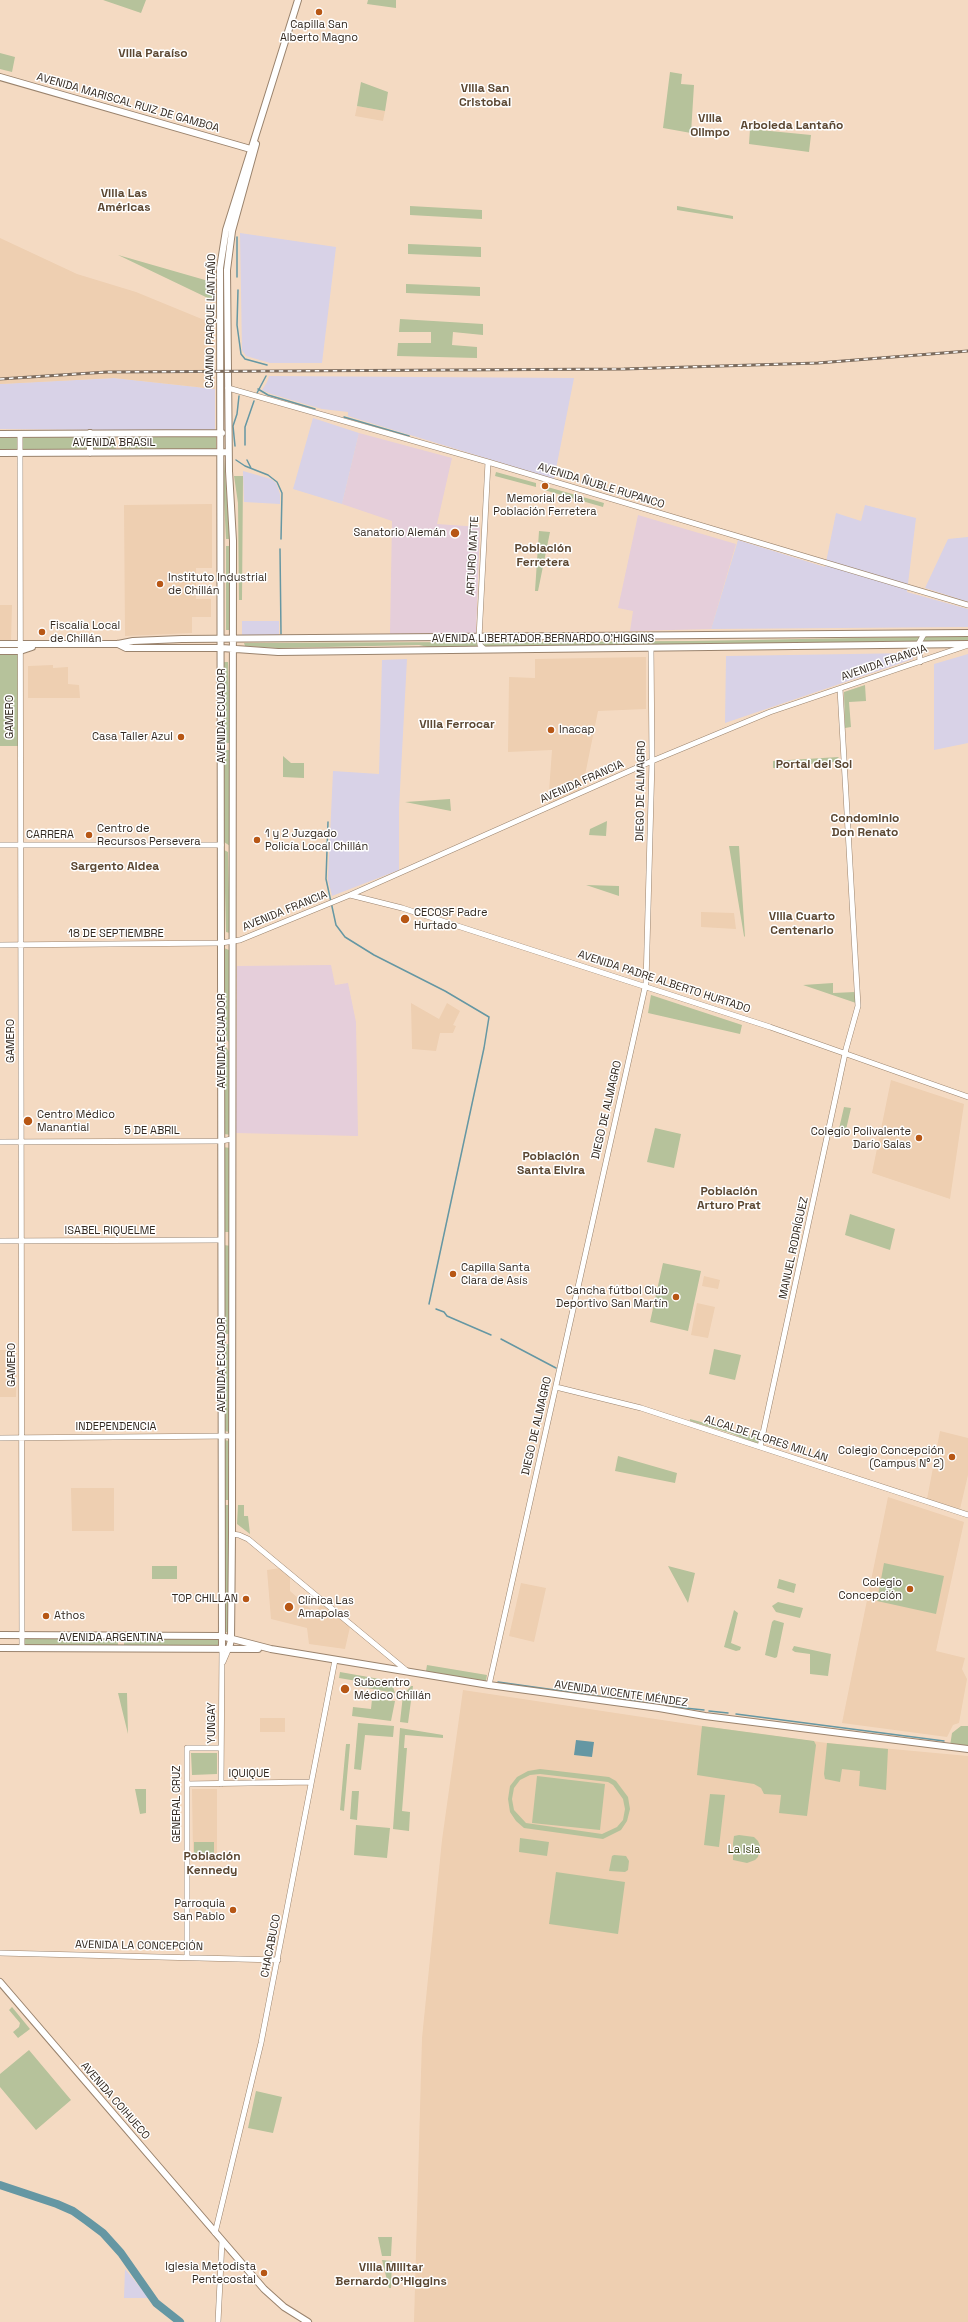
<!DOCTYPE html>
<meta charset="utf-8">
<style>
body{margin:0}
canvas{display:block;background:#f4dac2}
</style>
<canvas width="968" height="2322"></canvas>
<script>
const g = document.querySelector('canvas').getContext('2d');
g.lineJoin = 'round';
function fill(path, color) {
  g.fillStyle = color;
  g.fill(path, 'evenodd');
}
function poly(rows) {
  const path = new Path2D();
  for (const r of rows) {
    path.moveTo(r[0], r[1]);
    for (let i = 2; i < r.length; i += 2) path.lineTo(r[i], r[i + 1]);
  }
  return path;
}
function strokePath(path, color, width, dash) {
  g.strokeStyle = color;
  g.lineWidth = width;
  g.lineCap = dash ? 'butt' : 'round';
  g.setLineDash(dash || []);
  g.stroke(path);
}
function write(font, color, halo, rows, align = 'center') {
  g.font = font + ' "Space Grotesk",sans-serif';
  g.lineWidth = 3;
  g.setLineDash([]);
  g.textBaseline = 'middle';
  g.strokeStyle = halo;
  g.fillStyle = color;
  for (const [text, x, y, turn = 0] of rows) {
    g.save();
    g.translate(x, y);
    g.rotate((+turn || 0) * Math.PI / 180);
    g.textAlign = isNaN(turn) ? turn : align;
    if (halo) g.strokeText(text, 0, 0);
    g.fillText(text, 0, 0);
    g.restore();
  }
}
const commercial = poly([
 [359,433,452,458,437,524,480,527,476,633,390,634,392,521,342,504],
 [638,515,736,544,711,629,630,631,633,611,618,608],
 [331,965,335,985,348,983,356,1022,358,1136,236,1133,237,966]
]);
const industrial = poly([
 [240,233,336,247,322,363,270,363,246,356,242,350],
 [269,376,574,378,554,479,348,416,348,412,322,409,271,394,262,390,267,382],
 [114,378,215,389,215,431,0,429,0,384],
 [313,418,359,433,342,504,293,489],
 [243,471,271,479,276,483,280,494,280,504,244,502],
 [865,505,916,518,907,592,968,609,968,627,711,629,738,540,825,567,836,513,861,521],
 [968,537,968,602,925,588,948,539],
 [242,621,279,621,279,637,242,638],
 [913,653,913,659,725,723,726,656],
 [968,654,968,743,934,750,934,664],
 [407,659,399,808,399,870,332,896,328,879,333,771,379,774,382,660],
 [125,2269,149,2298,124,2298]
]);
const built = poly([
 [357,106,385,111,383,121,355,116],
 [0,238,77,274,136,292,214,324,215,389,114,378,0,384],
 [212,504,212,568,196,568,196,599,211,599,211,617,192,617,192,633,125,636,124,505],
 [0,605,12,605,11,642,0,641],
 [646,657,646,709,598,711,582,790,548,805,552,750,508,752,509,677,535,678,535,659],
 [53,665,53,668,68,667,68,684,79,685,80,698,28,698,28,666],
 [701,912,734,913,736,929,701,927],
 [447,1003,460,1011,453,1025,456,1026,453,1033,440,1033,436,1051,412,1049,411,1003,439,1019],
 [891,1080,964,1104,950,1199,872,1173],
 [704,1276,720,1280,718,1289,702,1286],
 [697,1303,715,1307,708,1338,691,1335],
 [0,1350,14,1350,17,1353,16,1397,0,1397],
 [940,1431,968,1438,968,1475,960,1509,927,1499],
 [71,1488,114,1488,114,1531,72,1531],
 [888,1497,964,1522,936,1651,965,1658,962,1669,967,1679,959,1723,953,1725,947,1737,842,1723],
 [280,1568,290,1576,290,1591,314,1612,323,1603,350,1627,345,1649,309,1644,307,1628,271,1619,267,1570],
 [521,1583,546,1588,534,1642,509,1636],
 [463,1690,702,1726,827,1743,968,1756,968,2322,414,2322,422,2038,442,1840],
 [260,1718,285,1718,285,1732,260,1732],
 [192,1789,217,1789,217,1855,193,1855]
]);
const green = poly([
 [103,0,146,0,141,13],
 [368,0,396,0,396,8,367,4],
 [0,53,15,57,12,72,0,69],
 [670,72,682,74,681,84,694,85,691,133,663,128],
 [361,82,388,92,385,111,357,106],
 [750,129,811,135,809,152,749,144],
 [410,206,482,210,482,219,410,215],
 [677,206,733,216,733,219,677,210],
 [408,244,481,247,481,257,408,254],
 [118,255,212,282,212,300],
 [406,284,480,287,480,296,406,293],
 [400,319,483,324,483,335,453,332,452,345,477,347,477,358,397,356,398,343,431,343,431,332,399,332],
 [17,435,17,451,0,451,0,436],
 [93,435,115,435,116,450,93,450],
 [120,435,216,436,216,451,121,451],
 [22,436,86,436,86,450,22,451],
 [222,459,224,459,230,539,226,539],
 [496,472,536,483,536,487,495,476],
 [234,476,243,476,242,600,239,600,238,503],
 [544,486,604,503,603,507,544,490],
 [539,531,550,532,538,591,535,591],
 [226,546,230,546,230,630,226,630],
 [968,636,968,641,549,647,428,647,419,645,278,648,245,646,244,643,690,641],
 [18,654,19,746,0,746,0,655],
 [223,662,228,662,229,693,231,697,230,743,224,743],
 [865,685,866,701,849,702,851,727,845,728,844,692],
 [224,750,230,750,230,846,224,842],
 [283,756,291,763,304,763,304,778,283,777],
 [839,757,834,762,800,765,792,762,788,762,783,768,773,768,773,761],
 [450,799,451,811,405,802],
 [607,821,606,836,589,835,590,829],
 [729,846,739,846,745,937,744,936],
 [224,850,228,852,230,933,226,932],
 [586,885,619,886,619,896],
 [224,948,229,950,230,1043,224,1038],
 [833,983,833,993,855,992,856,1003,803,985],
 [651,995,742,1025,740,1034,648,1013],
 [223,1045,227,1048,230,1054,231,1135,224,1134],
 [844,1107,851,1108,845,1134,838,1133],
 [655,1128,681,1134,674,1168,647,1162],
 [222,1147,231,1148,231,1232,222,1232],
 [850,1214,895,1229,890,1250,845,1235],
 [224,1245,231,1246,231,1334,224,1334],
 [663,1263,701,1271,688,1331,650,1322],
 [223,1344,230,1344,230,1432,224,1431],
 [714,1349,741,1355,735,1380,709,1374],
 [690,1419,760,1438,759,1445,730,1433,690,1421],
 [224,1440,230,1441,231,1500,224,1500],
 [618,1456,677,1473,675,1483,615,1471],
 [224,1505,229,1505,229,1633,226,1632],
 [238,1505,244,1505,244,1516,248,1516,250,1534,237,1524],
 [884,1563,944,1576,936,1614,877,1601],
 [152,1566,177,1566,177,1579,152,1579],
 [668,1566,695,1573,688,1603],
 [779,1579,796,1584,794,1593,777,1588],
 [778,1602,803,1608,800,1618,776,1612,772,1606],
 [734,1610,738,1613,731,1643,741,1647,740,1650,736,1651,724,1647],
 [774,1620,784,1623,777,1657,775,1658,765,1655,772,1622],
 [23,1639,118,1639,118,1646,23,1646],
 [124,1639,219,1639,219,1646,124,1646],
 [794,1646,831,1654,828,1676,810,1674,810,1654,795,1652,792,1650],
 [427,1665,487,1675,486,1681,426,1671],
 [340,1672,391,1681,395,1693,356,1686,357,1681,339,1678],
 [411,1686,413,1686,408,1723,400,1722,403,1695],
 [118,1693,127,1693,128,1734],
 [372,1699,395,1701,391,1721,352,1716,353,1707,371,1709],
 [358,1723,394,1726,393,1737,365,1735,361,1770,354,1769],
 [702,1726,814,1741,816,1745,807,1816,779,1813,781,1795,764,1794,761,1788,754,1784,697,1775],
 [961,1726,968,1726,968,1748,950,1746,952,1733],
 [400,1728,443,1735,443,1738,405,1735,404,1748,407,1748,402,1811,410,1812,409,1831,393,1829],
 [827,1743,888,1749,886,1790,859,1786,860,1771,842,1769,840,1782,825,1779,824,1774],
 [346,1744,350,1744,344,1811,340,1810],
 [191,1753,217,1753,217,1774,192,1775],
 [540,1769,609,1777,616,1781,628,1797,630,1809,627,1821,621,1830,603,1839,524,1828,516,1821,510,1812,508,1799,510,1786,517,1777,528,1771],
 [540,1774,608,1782,613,1785,623,1799,625,1809,623,1820,617,1827,602,1834,526,1823,514,1810,512,1799,514,1788,520,1780,530,1775],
 [537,1776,605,1784,600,1830,532,1823],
 [135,1789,146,1789,146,1813,140,1814],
 [352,1791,359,1791,357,1820,350,1819],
 [710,1794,725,1795,719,1847,704,1845],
 [356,1825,390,1828,387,1858,354,1855],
 [739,1835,754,1837,758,1841,760,1846,758,1857,755,1860,747,1863,733,1860,733,1843,734,1836],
 [520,1838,549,1842,547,1856,519,1852],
 [194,1842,214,1842,214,1854,194,1854],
 [614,1855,626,1856,629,1861,628,1870,625,1872,609,1871,612,1856],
 [556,1872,625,1882,618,1934,549,1924],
 [12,2007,30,2029,18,2038,13,2032,19,2027,20,2023,9,2010],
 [29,2050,71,2100,36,2130,0,2087,0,2074],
 [256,2091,282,2097,273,2133,248,2128],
 [378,2237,392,2237,391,2256,382,2256],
 [382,2260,392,2261,391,2288,389,2288]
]);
const water = poly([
 [576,1740,594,1742,592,1757,574,1755]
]);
const stream = poly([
 [237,237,237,277],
 [238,290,237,325,241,354,245,359,267,365],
 [258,389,268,395,315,409],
 [257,393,266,376],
 [344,417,409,436],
 [245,445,245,427,254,401],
 [235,446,233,426,237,414,239,396],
 [236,460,245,466,268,475,277,482,282,493,281,539],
 [247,460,251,468],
 [280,549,281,634],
 [328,822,326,879,336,925,345,937,374,955,445,991,489,1017,484,1048,429,1304],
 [436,1309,444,1312,447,1316,491,1335],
 [501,1339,556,1368],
 [498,1682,655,1704],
 [665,1706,704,1710],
 [709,1711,728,1713],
 [736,1714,944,1741]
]);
const river = poly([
 [0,2185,57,2204,73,2211,87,2221,103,2233,121,2253,156,2303,180,2322]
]);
const minor = poly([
 [228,388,488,462,968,605],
 [20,434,22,1648],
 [484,649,480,645,479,638,488,462],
 [920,662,919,643,924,634],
 [0,845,221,845],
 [350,895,402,908,770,1027,968,1097],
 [0,945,221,943,240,940,350,895,652,761,770,712,968,645],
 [0,1142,221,1141,232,1139],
 [0,1241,221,1240],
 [556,1387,641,1408,968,1515],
 [0,1438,231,1436],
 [760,1447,846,1049,858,1006,840,689],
 [232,1534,239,1535,248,1539,407,1671],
 [223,1662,229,1648],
 [489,1685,646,983,652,761,651,648],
 [187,1784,311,1782],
 [221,1784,222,1648],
 [0,1953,278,1960],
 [187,1957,187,1748,221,1748],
 [215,2233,261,2043,335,1660],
 [218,2322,222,2241]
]);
const major = poly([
 [0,77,254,150],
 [0,434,222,433],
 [0,453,228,452],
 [90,453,90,433],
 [0,644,118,644,133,641,182,639,968,633],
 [118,644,126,648,222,648,278,652,968,644],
 [0,651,20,651,32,647],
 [0,1635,221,1636,271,1649,489,1685,659,1708,705,1716,968,1749],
 [0,1648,258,1649],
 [222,1648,220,268,226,230,298,0],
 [229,1648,231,1640,232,1534,233,541,229,471,227,270,232,231,256,144],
 [0,1982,264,2289,284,2307,308,2322]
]);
const rail = poly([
 [0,379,107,372,624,369,818,363,968,351]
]);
const markers = [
 [319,12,4,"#b75715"],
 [545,486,4,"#b75715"],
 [455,533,5,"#b75715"],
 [160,584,4,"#b75715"],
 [42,632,4,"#b75715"],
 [551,730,4,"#b75715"],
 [181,737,4,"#b75715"],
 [89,835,4,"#b75715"],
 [257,840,4,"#b75715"],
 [405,919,5,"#b75715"],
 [28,1121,5,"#b75715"],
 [919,1138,4,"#b75715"],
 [453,1274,4,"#b75715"],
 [676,1297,4,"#b75715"],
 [952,1457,4,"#b75715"],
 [910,1589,4,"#b75715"],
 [246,1599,4,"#b75715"],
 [289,1607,5,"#b75715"],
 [46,1616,4,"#b75715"],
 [345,1689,5,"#b75715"],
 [233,1910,4,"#b75715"],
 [264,2273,4,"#b75715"]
];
const poiNames = [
 ["Capilla San",319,25,"center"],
 ["Alberto Magno",319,38,"center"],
 ["Memorial de la",545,499,"center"],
 ["Población Ferretera",545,512,"center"],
 ["Sanatorio Alemán",446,533,"right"],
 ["Instituto Industrial",168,578],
 ["de Chillán",168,591],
 ["Fiscalía Local",50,626],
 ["de Chillán",50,639],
 ["Inacap",559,730],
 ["Casa Taller Azul",173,737,"right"],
 ["Centro de",97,829],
 ["Recursos Persevera",97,842],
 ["1 y 2 Juzgado",265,834],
 ["Policía Local Chillán",265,847],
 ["CECOSF Padre",414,913],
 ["Hurtado",414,926],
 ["Centro Médico",37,1115],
 ["Manantial",37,1128],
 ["Colegio Polivalente",911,1132,"right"],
 ["Darío Salas",911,1145,"right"],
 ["Capilla Santa",461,1268],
 ["Clara de Asís",461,1281],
 ["Cancha fútbol Club",668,1291,"right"],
 ["Deportivo San Martín",668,1304,"right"],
 ["Colegio Concepción",944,1451,"right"],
 ["(Campus N° 2)",944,1464,"right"],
 ["Colegio",902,1583,"right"],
 ["Concepción",902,1596,"right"],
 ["TOP CHILLAN",238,1599,"right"],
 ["Clínica Las",298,1601],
 ["Amapolas",298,1614],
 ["Athos",54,1616],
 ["Subcentro",354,1683],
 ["Médico Chillán",354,1696],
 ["Parroquia",225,1904,"right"],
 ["San Pablo",225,1917,"right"],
 ["Iglesia Metodista",256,2267,"right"],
 ["Pentecostal",256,2280,"right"]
];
const streetNames = [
 ["AVENIDA MARISCAL RUIZ DE GAMBOA",128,103,16],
 ["CAMINO PARQUE LANTAÑO",211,321,-89],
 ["AVENIDA BRASIL",114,443],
 ["AVENIDA ÑUBLE RUPANCO",601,486,17],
 ["ARTURO MATTE",473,556,-87],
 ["AVENIDA LIBERTADOR BERNARDO O'HIGGINS",543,639],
 ["AVENIDA FRANCIA",884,663,-19],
 ["AVENIDA ECUADOR",222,716,-90],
 ["GAMERO",10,717,-90],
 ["AVENIDA FRANCIA",582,782,-24],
 ["DIEGO DE ALMAGRO",641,791,-89],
 ["CARRERA",50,835],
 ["AVENIDA FRANCIA",285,911,-22],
 ["18 DE SEPTIEMBRE",116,934],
 ["AVENIDA PADRE ALBERTO HURTADO",664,982,18],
 ["GAMERO",11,1041,-90],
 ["AVENIDA ECUADOR",222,1041,-90],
 ["DIEGO DE ALMAGRO",607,1110,-77],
 ["5 DE ABRIL",152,1131],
 ["ISABEL RIQUELME",110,1231],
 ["MANUEL RODRÍGUEZ",794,1248,-78],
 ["GAMERO",12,1365,-90],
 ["AVENIDA ECUADOR",222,1365,-90],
 ["DIEGO DE ALMAGRO",537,1426,-77],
 ["INDEPENDENCIA",116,1427],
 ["ALCALDE FLORES MILLÁN",766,1439,18],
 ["AVENIDA ARGENTINA",111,1638],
 ["AVENIDA VICENTE MÉNDEZ",621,1694,8],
 ["YUNGAY",212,1723,-90],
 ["IQUIQUE",249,1774],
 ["GENERAL CRUZ",177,1804,-90],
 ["AVENIDA LA CONCEPCIÓN",139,1946,1],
 ["CHACABUCO",271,1946,-79],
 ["AVENIDA COIHUECO",115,2101,49]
];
const parkNames = [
 ["La Isla",744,1850]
];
const neighbourhoodNames = [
 ["Villa Paraíso",153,54],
 ["Villa San",485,89],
 ["Cristobal",485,103],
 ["Villa",710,119],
 ["Olimpo",710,133],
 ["Arboleda Lantaño",792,126],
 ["Villa Las",124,194],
 ["Américas",124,208],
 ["Población",543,549],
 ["Ferretera",543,563],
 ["Villa Ferrocar",457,725],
 ["Portal del Sol",814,765],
 ["Condominio",865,819],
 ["Don Renato",865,833],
 ["Sargento Aldea",115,867],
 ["Villa Cuarto",802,917],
 ["Centenario",802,931],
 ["Población",551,1157],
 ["Santa Elvira",551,1171],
 ["Población",729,1192],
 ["Arturo Prat",729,1206],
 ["Población",212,1857],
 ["Kennedy",212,1871],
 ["Villa Militar",391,2268],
 ["Bernardo O'Higgins",391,2282]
];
fill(commercial, '#e5ceda');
fill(industrial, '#d8d2e7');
fill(built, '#eecfb1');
fill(green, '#b6c29b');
fill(water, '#6597a3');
strokePath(stream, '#6597a3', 1.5);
strokePath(river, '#6597a3', 8);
strokePath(minor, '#9a836d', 6);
strokePath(major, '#9a836d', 8);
strokePath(minor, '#fff', 5);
strokePath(major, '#fff', 6);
strokePath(rail, '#7b6b5d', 3);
strokePath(rail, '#fff', 1.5, [4.5]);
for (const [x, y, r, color] of markers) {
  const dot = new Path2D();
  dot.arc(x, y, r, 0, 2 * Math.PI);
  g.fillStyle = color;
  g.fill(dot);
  strokePath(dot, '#fff', 1.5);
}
write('11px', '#332920', '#fff', poiNames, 'left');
write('11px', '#332920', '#fff', streetNames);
write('11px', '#303a0b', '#fff', parkNames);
write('bold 12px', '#5b4732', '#fff', neighbourhoodNames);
</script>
